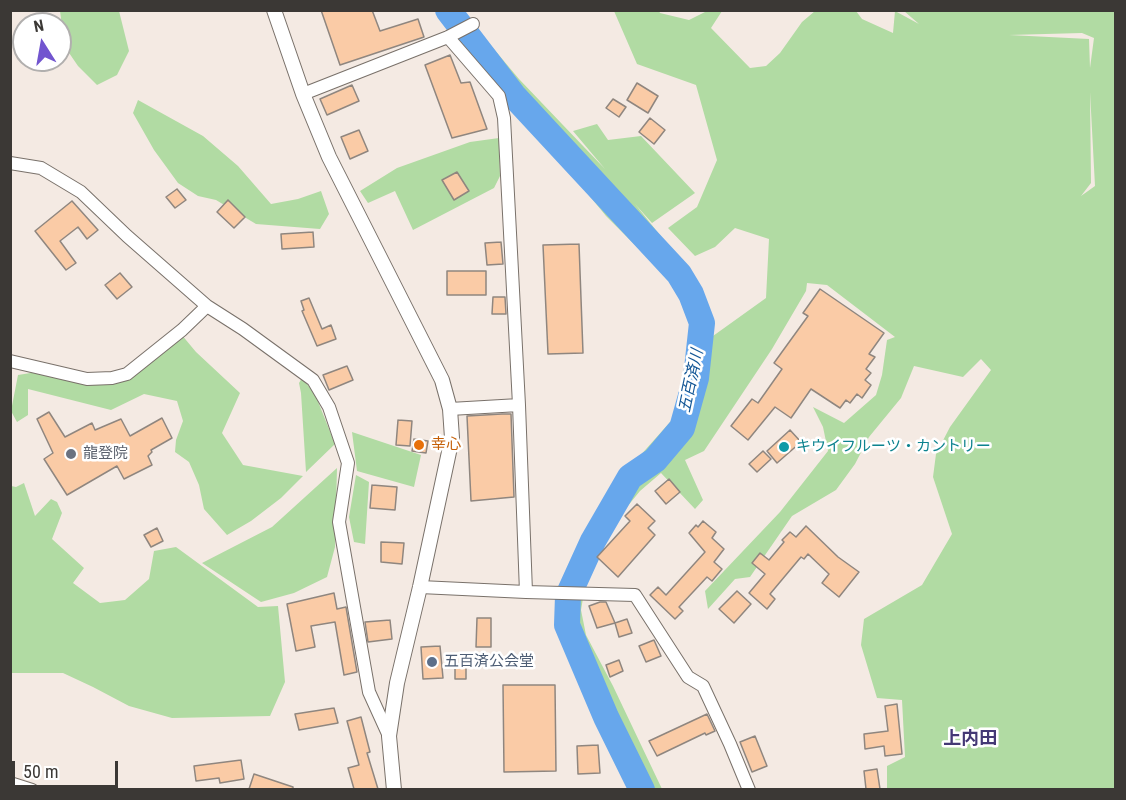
<!DOCTYPE html>
<meta charset="utf-8">
<style>
body{margin:0}
#map{position:relative;width:1126px;height:800px;overflow:hidden;background:#f4eae3;font-family:"Roboto Condensed",sans-serif}
canvas{display:block}
.frame{position:absolute;inset:0;border:12px solid #3b3835;pointer-events:none}
.north{position:absolute;left:12px;top:12px;width:60px;height:60px;box-sizing:border-box;background:#fff;border:2px solid #b1afae;border-radius:50%;rotate:349deg;font-size:16px;font-weight:700;line-height:24px;text-align:center;color:#3b3835}
.north::after{content:'';display:block;margin:auto;width:21px;height:27px;background:#7255cf;clip-path:polygon(50% 0,100% 100%,50% 72%,0 100%)}
.scale{position:absolute;left:12px;top:761px;width:106px;height:27px;box-sizing:border-box;border:3px solid #3b3835;border-top:0;padding-left:8px;font-size:18px;line-height:21px;white-space:nowrap;color:#3b3835;-webkit-text-stroke:4px #fff;paint-order:stroke}
</style>
<div id="map">
<canvas width="1126" height="800"></canvas>
<div class="frame"></div>
<div class="north">N</div>
<div class="scale">50 m</div>
</div>
<script>
const g = document.querySelector('canvas').getContext('2d');
g.lineJoin = 'round';
function fill(path, color) {
  g.fillStyle = color;
  g.fill(path, 'evenodd');
}
function poly(rows) {
  const path = new Path2D();
  for (const r of rows) {
    path.moveTo(r[0], r[1]);
    for (let i = 2; i < r.length; i += 2) path.lineTo(r[i], r[i + 1]);
  }
  return path;
}
function strokePath(path, color, width, dash) {
  g.strokeStyle = color;
  g.lineWidth = width;
  g.lineCap = dash ? 'butt' : 'round';
  g.setLineDash(dash || []);
  g.stroke(path);
}
function write(font, color, halo, rows, align = 'center') {
  g.font = font + ' "Roboto Condensed","Noto Sans JP",sans-serif';
  g.lineWidth = 5;
  g.setLineDash([]);
  g.textBaseline = 'middle';
  g.strokeStyle = halo;
  g.fillStyle = color;
  for (const [text, x, y, turn = 0] of rows) {
    g.save();
    g.translate(x, y);
    g.rotate((+turn || 0) * Math.PI / 180);
    g.textAlign = isNaN(turn) ? turn : align;
    if (halo) g.strokeText(text, 0, 0);
    g.fillText(text, 0, 0);
    g.restore();
  }
}
const green = poly([
 [60,11,119,11,129,51,117,75,97,85,78,66,65,47],
 [443,11,462,11,519,79,605,169,573,131,597,124,608,140,641,136,695,193,652,223,635,204,692,275,713,336,766,298,769,239,735,228,715,247,695,256,668,228,697,207,717,160,696,85,637,64,614,11,659,11,660,13,689,20,707,11,722,11,711,28,750,68,766,66,780,53,802,22,815,11,856,11,862,19,893,33,895,11,919,24,904,11,1115,11,1115,789,887,789,887,766,905,757,902,700,877,698,861,645,864,619,922,585,952,534,933,477,936,454,950,427,991,370,981,359,963,377,914,366,901,398,869,437,855,464,836,490,792,516,750,577,735,579,708,609,705,591,780,512,828,451,823,427,813,407,844,423,876,395,882,375,887,340,895,337,827,285,807,283,806,291,772,349,704,451,685,460,703,500,695,509,661,473,640,491,591,551,581,610,586,635,613,686,662,789,630,789,565,634,562,603,566,578,574,558,614,485,679,412,691,371,693,336,692,317,671,281,606,216,461,39],
 [1082,33,1094,38,1090,68,1089,39,1009,35],
 [1090,92,1095,186,1081,196,1091,183],
 [138,100,203,136,238,166,271,204,298,199,321,191,329,214,320,229,256,224,216,200,198,196,178,183,154,150,133,113],
 [499,138,500,176,494,188,413,230,395,191,368,203,360,191,397,168,470,142],
 [181,334,196,352,240,393,222,433,243,465,303,476,281,498,251,521,227,535,204,509,199,485,189,462,175,452,176,440,183,421,177,401,144,394,111,410,28,389,28,415,17,422,11,411,18,375,43,371,112,381],
 [302,378,315,394,335,444,306,472,301,393,299,383],
 [352,432,421,455,414,487,357,471],
 [337,468,335,547,327,577,294,593,261,602,202,563,272,527],
 [356,475,369,482,365,544,354,542,349,517],
 [24,483,35,516,51,499,57,502,62,513,52,539,84,568,73,583,100,603,125,600,149,579,154,551,176,547,258,607,278,606,285,682,270,716,172,718,129,706,93,687,63,673,11,673,11,486,16,487]
]);
const river = poly([
 [448,10,513,95,679,274,691,294,702,323,696,378,682,428,655,460,630,477,593,541,568,596,567,625,606,717,642,790]
]);
const building = poly([
 [321,10,372,10,380,31,418,19,424,37,340,65,321,10],
 [450,55,461,83,470,82,487,129,452,138,425,65,450,55],
 [637,83,658,96,648,113,627,100,637,83],
 [352,85,359,101,327,115,320,99,352,85],
 [613,99,626,107,619,117,606,108,613,99],
 [650,118,665,130,654,144,639,132,650,118],
 [359,130,368,151,350,159,341,137,359,130],
 [457,172,469,191,454,200,442,180,457,172],
 [177,189,186,200,175,208,166,197,177,189],
 [228,200,245,217,234,228,217,212,228,200],
 [72,201,98,230,87,239,78,227,60,241,76,263,66,270,35,231,72,201],
 [313,232,314,247,282,249,281,234,313,232],
 [501,242,503,264,487,265,485,243,501,242],
 [579,244,583,353,548,354,543,245,579,244],
 [447,271,486,271,486,295,447,295,447,271],
 [120,273,132,287,117,299,105,285,120,273],
 [820,289,884,333,869,354,875,357,866,369,871,373,865,380,871,385,862,398,857,394,850,403,846,400,840,408,811,389,791,418,775,407,748,440,731,426,752,399,758,403,782,369,774,363,808,316,803,313,820,289],
 [493,297,505,297,506,314,492,314,493,297],
 [309,298,322,329,331,325,336,339,317,346,302,311,304,310,301,301,309,298],
 [347,366,353,380,329,390,323,375,347,366],
 [49,412,65,437,92,423,95,430,121,419,130,436,162,418,172,438,151,450,152,452,148,456,152,465,124,479,117,466,67,495,44,459,53,453,37,419,49,412],
 [502,414,511,414,514,497,471,501,467,416,502,414],
 [398,420,412,421,410,446,396,445,398,420],
 [790,430,801,442,777,463,767,451,790,430],
 [414,439,428,441,426,453,412,451,414,439],
 [763,451,771,459,757,472,749,464,763,451],
 [669,479,680,492,666,504,655,491,669,479],
 [372,485,397,487,395,510,370,508,372,485],
 [637,504,655,521,648,528,655,535,618,577,597,557,630,521,625,516,637,504],
 [703,521,716,532,712,538,724,549,714,562,722,569,712,581,707,577,679,607,683,611,675,619,650,595,658,587,666,595,705,552,689,533,696,525,698,527,703,521],
 [806,526,838,557,859,572,839,597,822,583,829,574,808,554,804,559,801,557,770,594,775,599,767,609,749,593,765,574,752,563,760,553,769,560,784,542,782,540,790,532,796,537,806,526],
 [157,528,163,541,151,547,144,535,157,528],
 [381,542,404,543,402,564,381,562,381,542],
 [737,591,751,604,734,623,719,609,737,591],
 [334,593,337,609,346,607,357,672,344,675,335,622,311,626,315,647,296,651,287,604,334,593],
 [600,602,606,602,615,623,597,628,589,606,600,602],
 [477,618,491,618,491,647,476,647,477,618],
 [627,619,632,633,619,637,615,623,627,619],
 [390,620,392,639,368,642,365,622,390,620],
 [654,640,661,656,646,662,639,646,654,640],
 [440,646,443,678,423,679,421,647,440,646],
 [619,660,623,671,610,677,606,665,619,660],
 [455,667,466,667,466,679,455,679,455,667],
 [503,685,555,685,556,771,504,772,503,685],
 [897,704,902,754,885,756,884,746,865,749,864,734,888,731,885,706,897,704],
 [334,708,338,723,299,730,295,714,334,708],
 [707,714,715,731,706,735,705,733,657,756,649,741,707,714],
 [361,717,370,752,367,753,378,789,354,789,348,768,359,765,347,721,361,717],
 [755,736,767,766,752,772,740,742,755,736],
 [598,745,600,773,578,774,577,746,598,745],
 [241,760,244,779,220,783,219,778,196,781,194,766,241,760],
 [877,769,880,789,866,789,864,771,877,769],
 [254,774,293,787,293,789,249,789,254,774]
]);
const minor = poly([
 [448,37,499,96,504,118,519,405,526,592],
 [303,94,448,37,473,24],
 [10,163,41,168,81,192,127,236,207,306,243,329,313,380,329,407,348,463,339,522,369,692,389,736],
 [10,361,87,379,112,378,127,374,182,330,207,306],
 [450,409,519,405],
 [420,587,526,592,635,595,688,677,703,686,730,744,749,790],
 [10,783,32,790]
]);
const tertiary = poly([
 [274,10,303,94,329,157,442,380,450,409,452,438,420,587,397,683,389,736,394,790]
]);
const markers = [
 [419,445,6,"#e8710a"],
 [784,447,6,"#0f9aa8"],
 [71,454,6,"#6b7280"],
 [432,662,6,"#5c6f8a"]
];
const foodNames = [
 ["幸心",431,445]
];
const cultureNames = [
 ["キウイフルーツ・カントリー",796,447]
];
const worshipNames = [
 ["龍登院",83,454]
];
const serviceNames = [
 ["五百済公会堂",444,662]
];
const waterNames = [
 ["五百済川",692,381,-78]
];
const quarterNames = [
 ["上内田",970,739]
];
fill(green, '#b1dba3');
strokePath(river, '#67a7ec', 26);
fill(building, '#facba6');
strokePath(building, '#8f867f', 1.5);
strokePath(minor, '#79716a', 14);
strokePath(tertiary, '#79716a', 16);
strokePath(minor, '#fff', 12);
strokePath(tertiary, '#fff', 14);
for (const [x, y, r, color] of markers) {
  const dot = new Path2D();
  dot.arc(x, y, r, 0, 2 * Math.PI);
  g.fillStyle = color;
  g.fill(dot);
  strokePath(dot, '#fff', 2);
}
write('15px', '#c56008', '#fff', foodNames, 'left');
write('15px', '#0d838f', '#fff', cultureNames, 'left');
write('15px', '#5b616d', '#fff', worshipNames, 'left');
write('15px', '#4e5e75', '#fff', serviceNames, 'left');
write('italic 16px', '#155897', '#fff', waterNames);
write('bold 18px', '#443875', '#fff', quarterNames);
</script>
